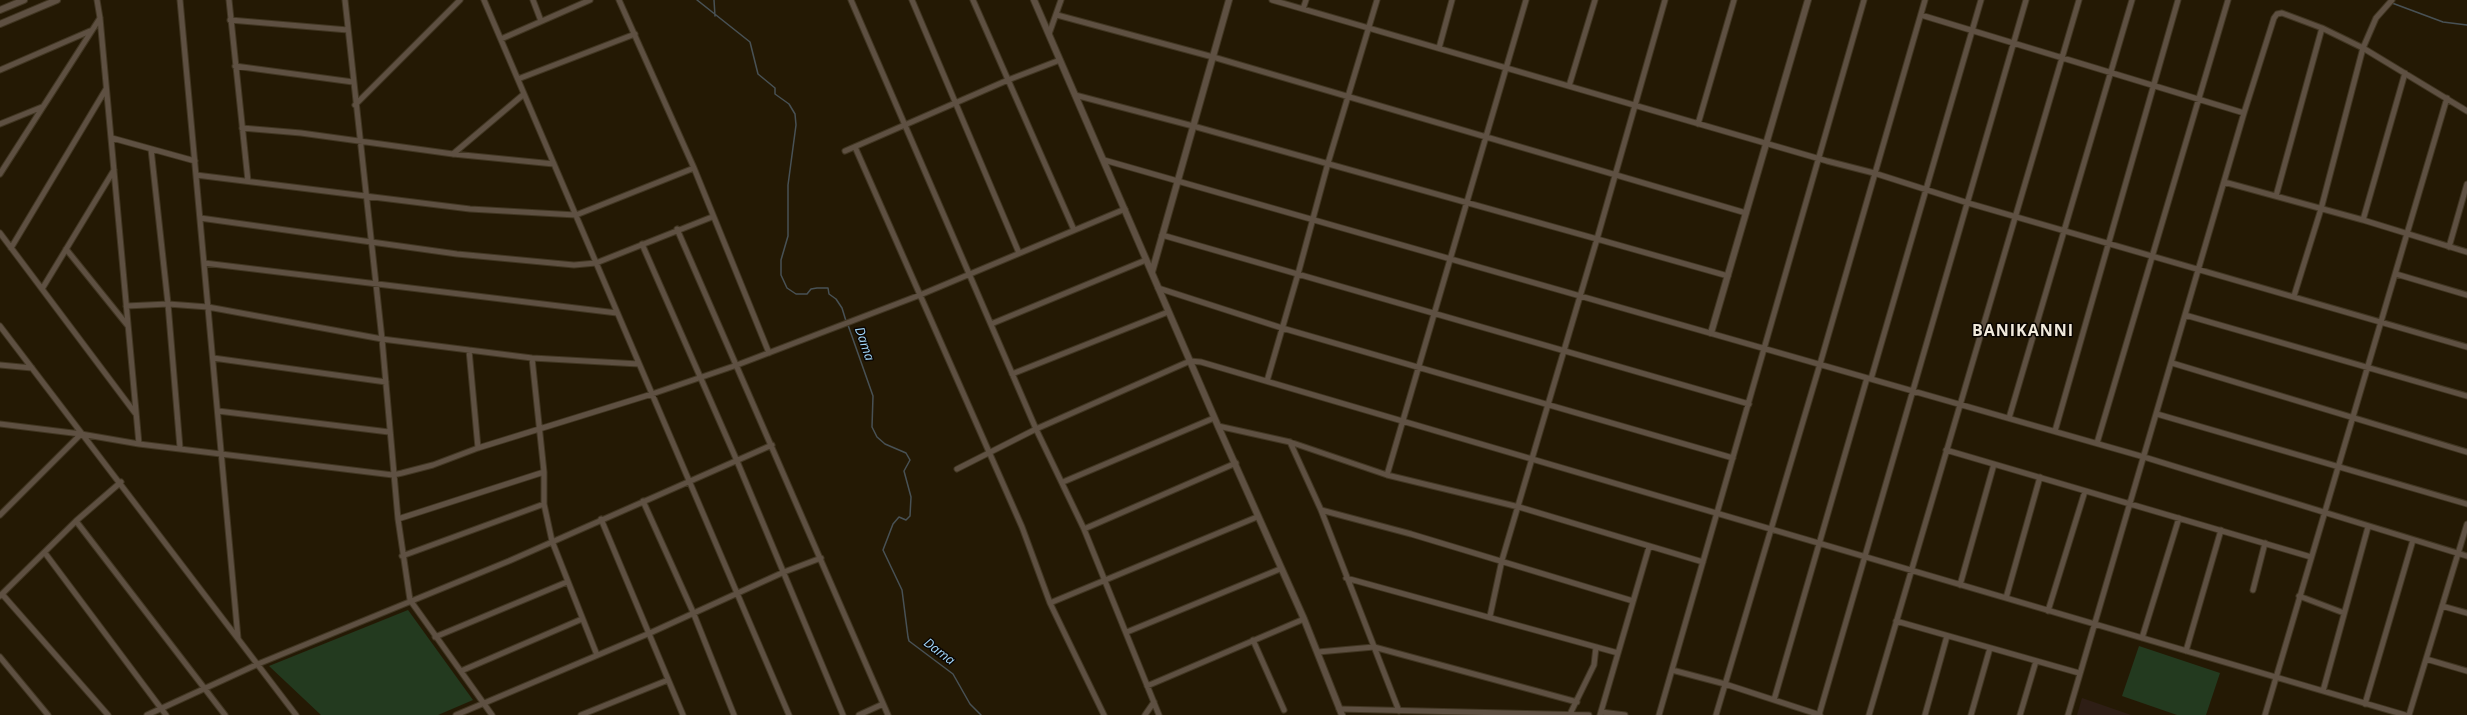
<!DOCTYPE html>
<style>
body{margin:0}
canvas{display:block;background:#241904}
</style>
<canvas width="2467" height="715"></canvas>
<script>
const g = document.querySelector('canvas').getContext('2d');
g.lineJoin = 'round';
function fill(path, color) {
  g.fillStyle = color;
  g.fill(path, 'evenodd');
}
function poly(rows) {
  const path = new Path2D();
  for (const r of rows) {
    path.moveTo(r[0], r[1]);
    for (let i = 2; i < r.length; i += 2) path.lineTo(r[i], r[i + 1]);
  }
  return path;
}
function strokePath(path, color, width, dash) {
  g.strokeStyle = color;
  g.lineWidth = width;
  g.lineCap = dash ? 'butt' : 'round';
  g.setLineDash(dash || []);
  g.stroke(path);
}
function write(font, color, halo, rows, align = 'center') {
  g.font = font + ' "Open Sans",sans-serif';
  g.lineWidth = 3;
  g.setLineDash([]);
  g.textBaseline = 'middle';
  g.strokeStyle = halo;
  g.fillStyle = color;
  for (const [text, x, y, turn = 0] of rows) {
    g.save();
    g.translate(x, y);
    g.rotate((+turn || 0) * Math.PI / 180);
    g.textAlign = isNaN(turn) ? turn : align;
    if (halo) g.strokeText(text, 0, 0);
    g.fillText(text, 0, 0);
    g.restore();
  }
}
const education = poly([
 [2082,698,2131,715,2077,715]
]);
const green = poly([
 [408,610,473,700,438,715,321,715,269,666],
 [2139,646,2220,673,2206,715,2177,715,2122,696]
]);
const stream = poly([
 [697,0,750,42,758,74,775,88,775,94,789,104,795,114,796,125,788,185,788,236,781,260,781,275,787,288,796,294,807,294,811,289,817,288,828,288,829,294,836,299,842,308,846,321],
 [714,0,715,16],
 [2392,3,2443,22,2467,25],
 [848,325,873,396,872,427,877,437,885,444,906,453,910,460,904,471,911,497,910,516,906,520,899,517,893,524,883,550,902,590,908,637,909,641,953,674,970,704,981,715]
]);
const minor = poly([
 [97,0,100,18,139,444],
 [180,0,238,638],
 [229,0,248,181],
 [345,0,382,339,398,519,410,600,492,715],
 [484,0,789,715],
 [533,0,541,21],
 [619,0,694,168,769,353],
 [851,0,1036,429,1084,529,1159,715],
 [912,0,1019,253],
 [973,0,1074,230],
 [1272,0,1827,161,1874,173,1968,203,2467,347],
 [1303,9,1306,0],
 [1057,15,1213,57,1746,213],
 [1921,15,2244,113],
 [230,20,348,30],
 [1049,34,1061,0],
 [501,39,590,0],
 [1439,48,1452,0],
 [235,66,353,82],
 [0,70,90,31],
 [518,79,635,34],
 [1569,86,1595,0],
 [1075,95,1193,126,1597,239,1665,0],
 [355,105,460,0],
 [0,124,42,107],
 [1698,124,1734,0],
 [242,128,301,133,453,154,554,164],
 [112,138,195,161],
 [855,147,1022,527,1050,603,1104,715],
 [151,149,168,304,180,448],
 [845,151,1008,80,1060,60],
 [453,154,524,94],
 [1104,160,2144,457,2467,556],
 [0,174,100,18],
 [196,175,470,209,576,215,694,168],
 [2224,182,2363,220,2467,252],
 [2276,196,2322,28],
 [200,218,457,254,574,265,596,263,712,217],
 [2363,220,2405,73],
 [677,229,888,715],
 [0,233,135,413],
 [1162,235,1749,404],
 [642,244,737,461,843,715],
 [2449,247,2467,184],
 [11,248,106,89],
 [66,249,128,326],
 [204,263,617,313],
 [2396,274,2467,295],
 [1158,288,1282,328,1733,458],
 [42,289,114,170],
 [2294,296,2321,209,2363,48,2376,18,2392,0],
 [126,306,168,304,208,307,382,339,532,358,639,364],
 [2185,315,2467,396],
 [991,324,1146,260],
 [0,326,296,715],
 [469,350,478,448],
 [213,358,386,382],
 [532,358,544,472,544,504,552,541,597,655],
 [2172,363,2467,452],
 [0,365,32,368],
 [1012,374,1168,312],
 [1871,379,1981,0],
 [1267,381,1298,274,1328,163,1377,0],
 [218,411,389,432],
 [2157,414,2467,504],
 [2009,418,2132,0],
 [0,424,81,434,139,444,393,475,402,473,433,465,478,448,652,394,737,365,920,295,1125,209],
 [1218,426,1290,442,1387,475,1519,507,1703,562],
 [2055,431,2178,0],
 [1290,442,1321,510,1399,711],
 [2097,443,2228,0],
 [1946,450,2311,557],
 [957,469,1036,429,1190,361,1201,362,2405,715],
 [1387,475,1526,0],
 [1063,482,1214,418],
 [643,501,693,612,734,715],
 [1321,510,1411,534,1633,601],
 [0,515,81,434],
 [398,519,544,472],
 [601,519,683,715],
 [76,521,225,715],
 [1084,529,1236,463],
 [45,553,166,715],
 [402,556,544,504],
 [1346,578,1618,653],
 [1960,585,1994,464],
 [2253,590,2265,543],
 [2,594,108,715],
 [0,596,76,521,121,482],
 [2299,596,2344,613],
 [2006,598,2040,477],
 [1050,603,1257,517],
 [2442,606,2467,613],
 [2048,611,2085,491],
 [1490,616,1502,560,1597,239,1728,276],
 [1896,621,2079,673],
 [1127,632,1280,569],
 [435,637,567,582],
 [2142,638,2179,518],
 [1253,640,1284,710],
 [2186,651,2221,530],
 [1318,652,1374,647,1577,702],
 [0,657,48,715],
 [2426,659,2467,671],
 [1672,670,1725,684,1820,715],
 [461,671,582,619],
 [1147,686,1304,619],
 [2323,691,2368,527],
 [1774,700,1867,378],
 [2365,704,2413,540],
 [1339,709,1589,715],
 [1601,712,1625,715],
 [1570,714,1594,665,1596,647],
 [147,715,258,664,509,561,772,445],
 [456,715,650,633,784,572,821,558],
 [581,715,668,680],
 [859,715,883,704],
 [1145,715,1154,702],
 [1600,715,1649,547],
 [1659,715,1864,0],
 [1716,715,1820,364,1925,0],
 [1819,715,2026,0],
 [1869,715,2079,0],
 [1925,715,1947,636],
 [1971,715,1990,648],
 [2020,715,2036,661],
 [2068,715,2244,113,2274,18,2277,14,2282,13,2322,28,2363,48,2467,111],
 [2265,715,2447,98],
 [2409,715,2467,524]
]);
const tertiary = poly([
 [1034,0,1218,426,1304,619,1342,715],
 [0,10,24,0],
 [0,24,57,0],
 [1152,272,1229,0],
 [1711,333,1808,0]
]);
const waterNames = [
 ["Dama",864,344,71],
 ["Dama",939,652,37]
];
const districtNames = [
 ["BANIKANNI",2023,331]
];
fill(education, '#2e1e15');
fill(green, '#233a1f');
strokePath(stream, '#485155', 1.5);
strokePath(minor, '#413622', 7);
strokePath(tertiary, '#413622', 8);
strokePath(minor, '#5e5042', 5);
strokePath(tertiary, '#5e5042', 6);
write('italic 13px', '#a1d6fa', '#0a0501', waterNames);
g.letterSpacing = '1px';
write('bold 16px', '#f1eadc', '#0a0501', districtNames);
g.letterSpacing = '0px';
</script>
